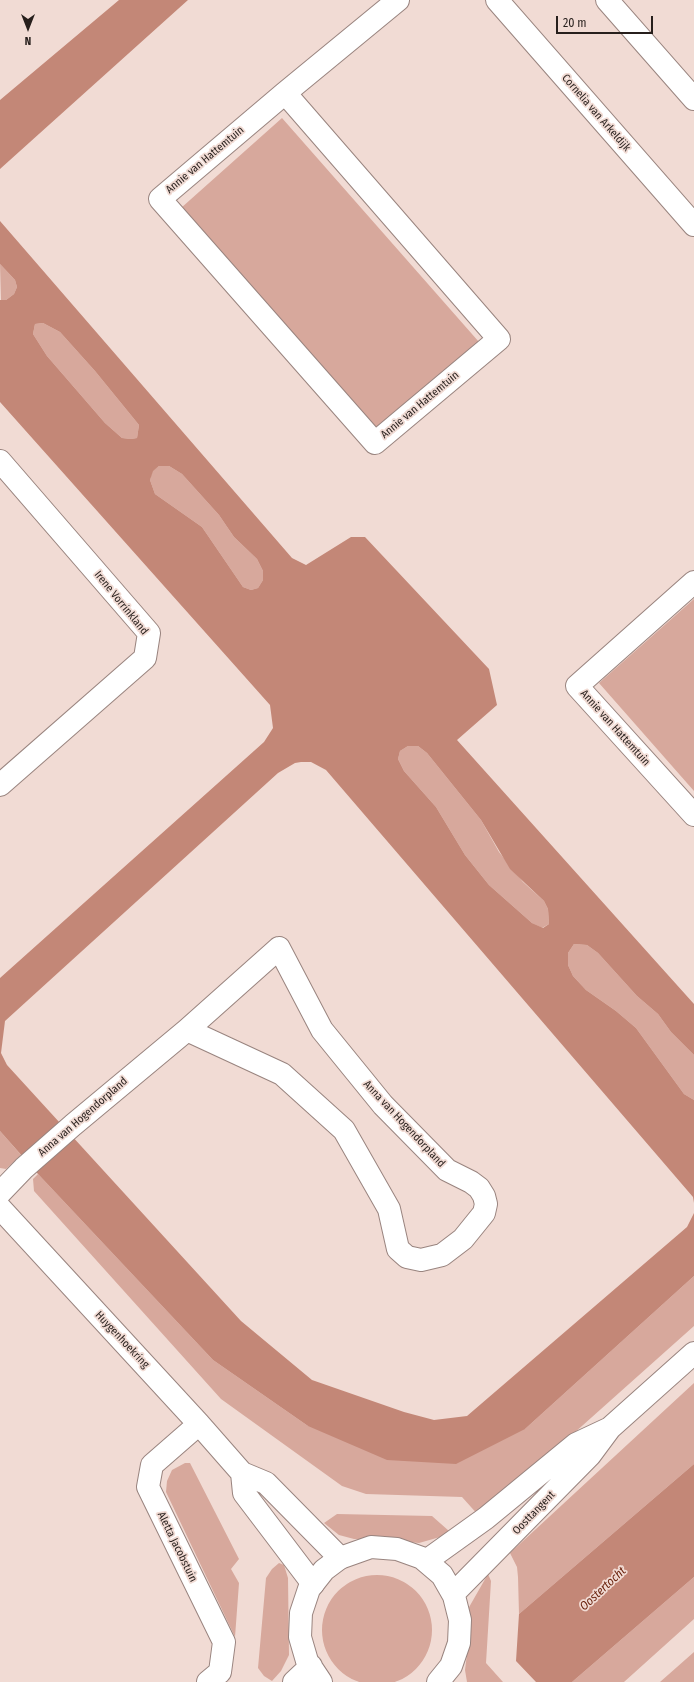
<!DOCTYPE html>
<style>
body{margin:0}
#map{position:relative;width:694px;height:1682px;overflow:hidden;background:#f1dbd4;font-family:"Fira Sans Condensed",sans-serif}
canvas{display:block}
.north{position:absolute;left:8px;top:8px;width:40px;height:40px;-webkit-text-stroke:3px #f1dbd4;paint-order:stroke;rotate:180deg;font-size:11px;font-weight:700;line-height:16px;text-align:center;color:#271f1c}
.north::after{content:'';display:block;margin:auto;width:14px;height:18px;background:#271f1c;clip-path:polygon(50% 0,100% 100%,50% 72%,0 100%)}
.scale{position:absolute;left:556px;top:16px;width:97px;height:18px;box-sizing:border-box;border:2px solid #271f1c;border-top:0;padding-left:5px;font-size:12px;line-height:14px;white-space:nowrap;color:#271f1c;-webkit-text-stroke:3px #f1dbd4;paint-order:stroke}
</style>
<div id="map">
<canvas width="694" height="1682"></canvas>
<div class="north">N</div>
<div class="scale">20 m</div>
</div>
<script>
const g = document.querySelector('canvas').getContext('2d');
g.lineJoin = 'round';
function fill(path, color) {
  g.fillStyle = color;
  g.fill(path, 'evenodd');
}
function poly(rows) {
  const path = new Path2D();
  for (const r of rows) {
    if (r.length === 3) {
      path.moveTo(r[0] + r[2], r[1]);
      path.arc(r[0], r[1], r[2], 0, 2 * Math.PI);
      continue;
    }
    path.moveTo(r[0], r[1]);
    for (let i = 2; i < r.length; i += 2) path.lineTo(r[i], r[i + 1]);
  }
  return path;
}
function strokePath(path, color, width, dash) {
  g.strokeStyle = color;
  g.lineWidth = width;
  g.lineCap = dash ? 'butt' : 'round';
  g.setLineDash(dash || []);
  g.stroke(path);
}
function write(font, color, halo, rows, align = 'center') {
  g.font = font + ' "Fira Sans Condensed",sans-serif';
  g.lineWidth = 3.5;
  g.setLineDash([]);
  g.textBaseline = 'middle';
  g.strokeStyle = halo;
  g.fillStyle = color;
  for (const [text, x, y, turn = 0] of rows) {
    g.save();
    g.translate(x, y);
    g.rotate((+turn || 0) * Math.PI / 180);
    g.textAlign = isNaN(turn) ? turn : align;
    if (halo) g.strokeText(text, 0, 0);
    g.fillText(text, 0, 0);
    g.restore();
  }
}
const green = poly([
 [282,118,479,342,378,432,181,208],
 [0,264,15,280,17,287,14,294,6,300,1,300],
 [43,323,60,332,95,371,139,425,137,438,131,439,122,438,105,423,47,356,33,334,35,324],
 [159,466,169,466,182,474,219,515,234,537,257,559,263,571,263,580,258,588,251,590,243,587,202,527,155,494,150,480,152,471],
 [694,599,694,791,599,683],
 [408,746,418,746,427,753,481,820,499,852,523,882,544,901,548,909,549,924,542,928,532,923,489,885,465,855,436,807,404,771,398,759,400,751],
 [574,944,587,945,598,953,637,996,658,1014,671,1032,694,1055,694,1100,684,1094,636,1028,616,1011,586,990,573,976,568,965,568,953],
 [0,1131,21,1155,6,1169,0,1168],
 [38,1174,213,1360,308,1426,525,1429,694,1276,694,1326,480,1517,462,1497,366,1494,342,1486,221,1399,34,1191,33,1179],
 [694,1383,694,1464,519,1614,518,1577,517,1567,510,1553],
 [185,1463,190,1463,239,1559,231,1569,239,1583,235,1637,166,1492,167,1481,172,1470],
 [337,1514,432,1516,449,1531,440,1537,419,1543,383,1539,354,1539,339,1535,324,1523],
 [279,1563,284,1565,288,1578,289,1655,281,1671,272,1681,264,1676,258,1668,266,1578,272,1569],
 [488,1574,491,1581,486,1663,503,1682,467,1682,465,1670,469,1638,468,1609],
 [377,1630,55],
 [694,1577,694,1619,624,1682,572,1682],
 [694,1652,694,1682,660,1682]
]);
const water = poly([
 [119,0,188,0,0,169,0,100],
 [0,221,292,558,306,565,351,537,365,537,489,669,497,705,457,740,694,1004,694,1055,671,1032,658,1014,637,996,598,953,587,945,574,944,568,953,568,965,573,976,586,990,616,1011,636,1028,684,1094,694,1100,694,1203,693,1197,326,770,311,762,301,762,295,763,278,773,5,1021,1,1053,7,1065,241,1321,312,1380,404,1412,434,1420,467,1416,687,1227,694,1213,694,1276,525,1429,456,1464,387,1460,308,1426,213,1360,38,1174,0,1131,0,978,264,742,273,728,270,705,0,402,0,300,6,300,14,294,17,287,15,280,0,264],
 [43,323,60,332,95,371,139,425,137,438,131,439,122,438,105,423,47,356,33,334,35,324],
 [159,466,169,466,182,474,219,515,234,537,257,559,263,571,263,580,258,588,251,590,243,587,202,527,155,494,150,480,153,471],
 [408,746,418,746,427,753,481,820,510,869,544,901,548,909,549,924,543,928,532,923,489,885,465,855,436,807,404,771,398,759,400,751],
 [694,1464,694,1577,572,1682,536,1682,516,1661,519,1614]
]);
const minor = poly([
 [497,0,694,225],
 [607,0,694,99],
 [285,93,499,339,375,443,160,199,285,93,398,0],
 [0,461,149,633,145,658,0,785],
 [694,582,577,686,694,815],
 [279,948,322,1030,383,1105,447,1170,471,1182,479,1188,484,1196,486,1204,484,1213,463,1239,442,1255,421,1260,407,1257,398,1249,389,1209,344,1130,282,1074,187,1030,279,948],
 [0,1193,24,1168,73,1125,187,1030],
 [0,1208,199,1424,242,1473,266,1483,340,1558],
 [199,1424,152,1465,148,1487,224,1642,220,1672,208,1682],
 [242,1473,244,1493,313,1584]
]);
const secondary = poly([
 [426,1561,486,1518,576,1444,608,1429],
 [453,1594,590,1455,610,1428,694,1353],
 [294,1682,311,1666],
 [321,1682,307,1661,300,1637,301,1613,309,1589,324,1570,340,1558,371,1547,397,1549,422,1558,442,1575,454,1596,460,1620,459,1643,451,1666,438,1682]
]);
const streetNames = [
 ["Cornelia van Arkeldijk",596,113,49],
 ["Annie van Hattemtuin",205,160,-40],
 ["Annie van Hattemtuin",420,405,-40],
 ["Irene Vorrinkland",121,603,51],
 ["Annie van Hattemtuin",615,728,48],
 ["Anna van Hogendorpland",83,1117,-41],
 ["Anna van Hogendorpland",404,1124,47],
 ["Huygenhoekring",122,1340,47],
 ["Oosttangent",534,1513,-46],
 ["Aletta Jacobstuin",177,1547,64]
];
const waterNames = [
 ["Oostertocht",603,1589,-43]
];
fill(green, '#d7a89c');
fill(water, '#c38777');
strokePath(minor, '#99847f', 24);
strokePath(secondary, '#99847f', 24);
strokePath(minor, '#fff', 22);
strokePath(secondary, '#fff', 22);
write('11px', '#271f1c', '#f1dbd4', streetNames);
write('italic 12px', '#69210c', '#f1dbd4', waterNames);
</script>
